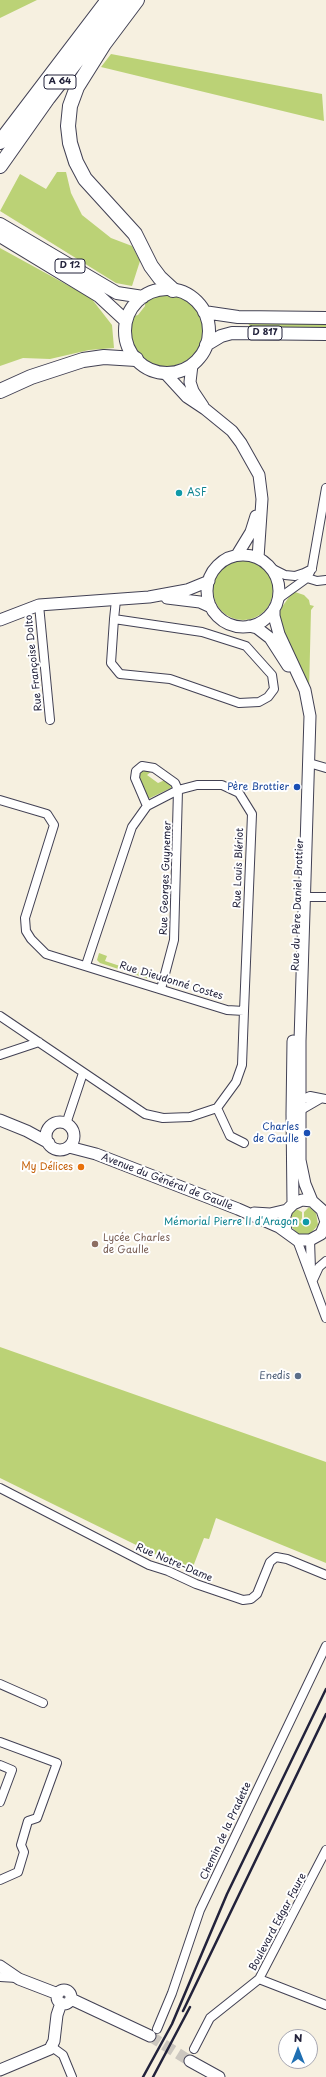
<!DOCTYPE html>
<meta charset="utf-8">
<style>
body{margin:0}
#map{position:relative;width:326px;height:2077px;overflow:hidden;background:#f6f0e0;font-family:"Playpen Sans",sans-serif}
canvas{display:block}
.north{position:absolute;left:278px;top:2029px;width:40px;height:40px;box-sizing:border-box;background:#fff;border:1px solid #a7a7b1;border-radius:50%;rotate:0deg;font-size:11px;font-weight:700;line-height:16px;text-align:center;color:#22223b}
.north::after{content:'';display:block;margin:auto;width:14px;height:18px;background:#1f6fb2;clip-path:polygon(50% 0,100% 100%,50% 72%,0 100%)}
</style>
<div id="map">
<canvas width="326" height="2077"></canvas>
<div class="north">N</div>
</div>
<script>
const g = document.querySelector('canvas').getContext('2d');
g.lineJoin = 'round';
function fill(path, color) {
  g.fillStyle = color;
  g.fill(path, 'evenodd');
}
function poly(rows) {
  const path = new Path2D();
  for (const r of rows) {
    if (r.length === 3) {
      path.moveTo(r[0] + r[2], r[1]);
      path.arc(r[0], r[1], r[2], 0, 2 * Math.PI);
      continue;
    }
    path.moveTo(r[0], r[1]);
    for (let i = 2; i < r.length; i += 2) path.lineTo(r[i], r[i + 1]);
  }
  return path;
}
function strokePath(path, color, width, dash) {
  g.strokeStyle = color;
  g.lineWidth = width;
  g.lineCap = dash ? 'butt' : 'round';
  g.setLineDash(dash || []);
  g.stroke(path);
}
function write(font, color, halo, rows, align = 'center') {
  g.font = font + ' "Playpen Sans",sans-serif';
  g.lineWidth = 4;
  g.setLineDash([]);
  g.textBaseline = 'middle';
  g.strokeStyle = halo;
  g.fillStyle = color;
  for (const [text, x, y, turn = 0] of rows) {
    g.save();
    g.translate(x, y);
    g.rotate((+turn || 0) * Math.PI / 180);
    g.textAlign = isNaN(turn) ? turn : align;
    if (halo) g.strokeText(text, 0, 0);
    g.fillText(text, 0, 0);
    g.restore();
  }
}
const green = poly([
 [0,0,37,0,0,18],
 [111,54,322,94,324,121,101,67],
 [57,172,66,172,71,193,82,215,111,238,132,246,140,261,132,286,116,283,0,211,20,174,46,189],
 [0,248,91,298,112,325,114,348,89,350,50,359,23,358,0,366],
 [167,294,179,296,190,302,198,311,202,322,203,334,200,345,194,355,184,362,173,366,161,366,150,363,141,355,134,346,131,334,132,322,134,316,138,315,145,306,145,302,155,296],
 [248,323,326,324,326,329,250,327],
 [243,590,30],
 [295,592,304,595,309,600,310,605,314,606,311,610,309,692,280,627,279,613,282,607,289,597],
 [142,769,152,771,147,775,158,783,165,780,171,785,171,788,150,798,147,798,139,777],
 [99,953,107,956,105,961,150,976,154,972,158,973,155,978,149,979,100,963,97,960],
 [309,1207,316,1213,318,1225,310,1234,298,1234,290,1225,292,1213,296,1209,302,1212,302,1218,300,1222,305,1226,308,1221,304,1218,304,1212],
 [0,1347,326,1462,326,1563,216,1518,209,1539,204,1538,191,1572,0,1478]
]);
const secondaryTunnel = poly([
 [150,2036,190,2061]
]);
const street = poly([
 [271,568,285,575,295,576,304,573,312,569],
 [307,578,317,581,326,580],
 [278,599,307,578,312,568,326,488],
 [39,605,50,720],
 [114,619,202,632,246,646,272,675,274,689,268,697,259,702,239,703,170,679,120,674,111,663,114,619,116,600],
 [309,763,326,768],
 [0,800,47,814,54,825,25,918,26,931,31,939,46,954,227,1010,244,1011,242,1065,236,1082,217,1108,190,1117,163,1118,145,1114,0,1016],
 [147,806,135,778,136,771,142,766,154,768,175,783,178,790,174,940,161,989],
 [305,897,326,897],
 [86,965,132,827,147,806,178,790,197,785,222,785,239,793,252,814,244,1011],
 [0,1055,39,1042],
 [298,1105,301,1100,310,1096,326,1099],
 [217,1108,230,1136,244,1143],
 [301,1110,320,1099],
 [66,1124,83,1073],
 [297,1240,326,1318],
 [310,1240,311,1270],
 [313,1280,319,1267,326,1261],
 [0,1488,149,1565,168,1571,196,1584,243,1600,251,1599,257,1594,270,1562,276,1557,287,1559,326,1575],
 [0,1684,43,1703],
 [0,1742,57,1763,37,1818,28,1821,21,1845,24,1852,18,1872,0,1880],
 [0,1765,12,1770,0,1802],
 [0,1977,17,1978],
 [259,1979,326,2005],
 [157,2029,172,1993,200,1910,326,1646],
 [52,2047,63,2055,72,2077],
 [194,2049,210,2018,259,1979,326,1850]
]);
const secondary = poly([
 [192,365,190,382,193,391,203,406],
 [165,373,187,397,205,409,232,431,241,443,259,475,262,499,258,558],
 [237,555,251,532,256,516],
 [243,591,36],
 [167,598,200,602,211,607],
 [274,609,274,616,279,634,305,690,310,716,300,1041,300,1160,305,1184,312,1201],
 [0,620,39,605,149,597,187,590,209,581],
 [249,626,257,628,270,638,288,666],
 [0,1120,27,1131,49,1143],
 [60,1136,14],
 [69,1147,96,1154,238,1209,279,1227,297,1240,310,1240,321,1234,326,1222,322,1210,312,1201,302,1200,293,1204,287,1210,284,1219,286,1231],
 [293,1204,292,1114,293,1041],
 [254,1213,270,1214,287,1210],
 [0,1966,19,1979,58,1994],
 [64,1997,7],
 [71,1999,150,2036],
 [190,2061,219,2077],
 [0,2070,50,2049,54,2041,57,2015,61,2003]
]);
const primary = poly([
 [0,224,117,293,143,297],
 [0,236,99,296,126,321],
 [167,331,42],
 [204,312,238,317,326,318],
 [206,345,221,336,232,333,326,334]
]);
const highway = poly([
 [137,0,104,44,77,87,70,106,68,126,70,143,76,162,85,179,135,234,151,266,160,278,173,290],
 [0,142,108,0],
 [0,166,48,98,124,0],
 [0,391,31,377,83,360,104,357,136,359]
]);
const rail = poly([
 [183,2011,326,1714],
 [143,2077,172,2024,227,1894,326,1689],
 [153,2077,190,2007]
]);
const markers = [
 [179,493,4,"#0f9aa8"],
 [297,787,4,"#1a4fb4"],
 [307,1133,4,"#1a4fb4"],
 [81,1167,4,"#e8710a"],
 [306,1222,4,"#0f9aa8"],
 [95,1244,4,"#8d6e63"],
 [298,1376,4,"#5c6f8a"]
];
const shields = [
 [60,82,32],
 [70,266,30],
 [265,333,34]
];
const shieldNames = [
 ["A 64",60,82],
 ["D 12",70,266],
 ["D 817",265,333]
];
const cultureNames = [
 ["ASF",187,493],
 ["Mémorial Pierre II d'Aragon",298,1222,"right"]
];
const streetNames = [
 ["Rue Françoise Dolto",34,663,-96],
 ["Rue Louis Blériot",239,868,-88],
 ["Rue Georges Guynemer",166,878,-88],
 ["Rue du Père Daniel Brottier",298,905,-88],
 ["Rue Dieudonné Costes",171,981,17],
 ["Avenue du Général de Gaulle",167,1182,21],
 ["Rue Notre-Dame",174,1563,23],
 ["Chemin de la Pradette",226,1831,-65],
 ["Boulevard Edgar Faure",278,1922,-62]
];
const transitNames = [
 ["Père Brottier",289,787],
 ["Charles",299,1127],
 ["de Gaulle",299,1139]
];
const foodNames = [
 ["My Délices",73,1167]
];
const educationNames = [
 ["Lycée Charles",103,1238],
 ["de Gaulle",103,1250]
];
const serviceNames = [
 ["Enedis",290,1376]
];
fill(green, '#bbd276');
strokePath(secondaryTunnel, '#ccc7bf', 11, [11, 5.5]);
strokePath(street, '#424154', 10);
strokePath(secondary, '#424154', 13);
strokePath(primary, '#424154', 14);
strokePath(highway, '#424154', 16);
strokePath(street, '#fff', 8);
strokePath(secondary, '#fff', 11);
strokePath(primary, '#fff', 12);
strokePath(highway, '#fff', 14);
strokePath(rail, '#22223b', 2.5);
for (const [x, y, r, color] of markers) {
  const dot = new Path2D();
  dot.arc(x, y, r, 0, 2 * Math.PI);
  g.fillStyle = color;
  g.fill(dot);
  strokePath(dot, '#fff', 1.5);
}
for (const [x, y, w] of shields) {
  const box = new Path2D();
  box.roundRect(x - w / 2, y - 7, w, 14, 3);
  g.fillStyle = '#fff';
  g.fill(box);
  strokePath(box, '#22223b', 1);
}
write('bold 9px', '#22223b', null, shieldNames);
write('10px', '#0d838f', '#fff', cultureNames, 'left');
write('10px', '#22223b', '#fff', streetNames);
write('10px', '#164399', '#fff', transitNames, 'right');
write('10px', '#c56008', '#fff', foodNames, 'right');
write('10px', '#785e54', '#fff', educationNames, 'left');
write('10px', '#4e5e75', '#fff', serviceNames, 'right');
</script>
